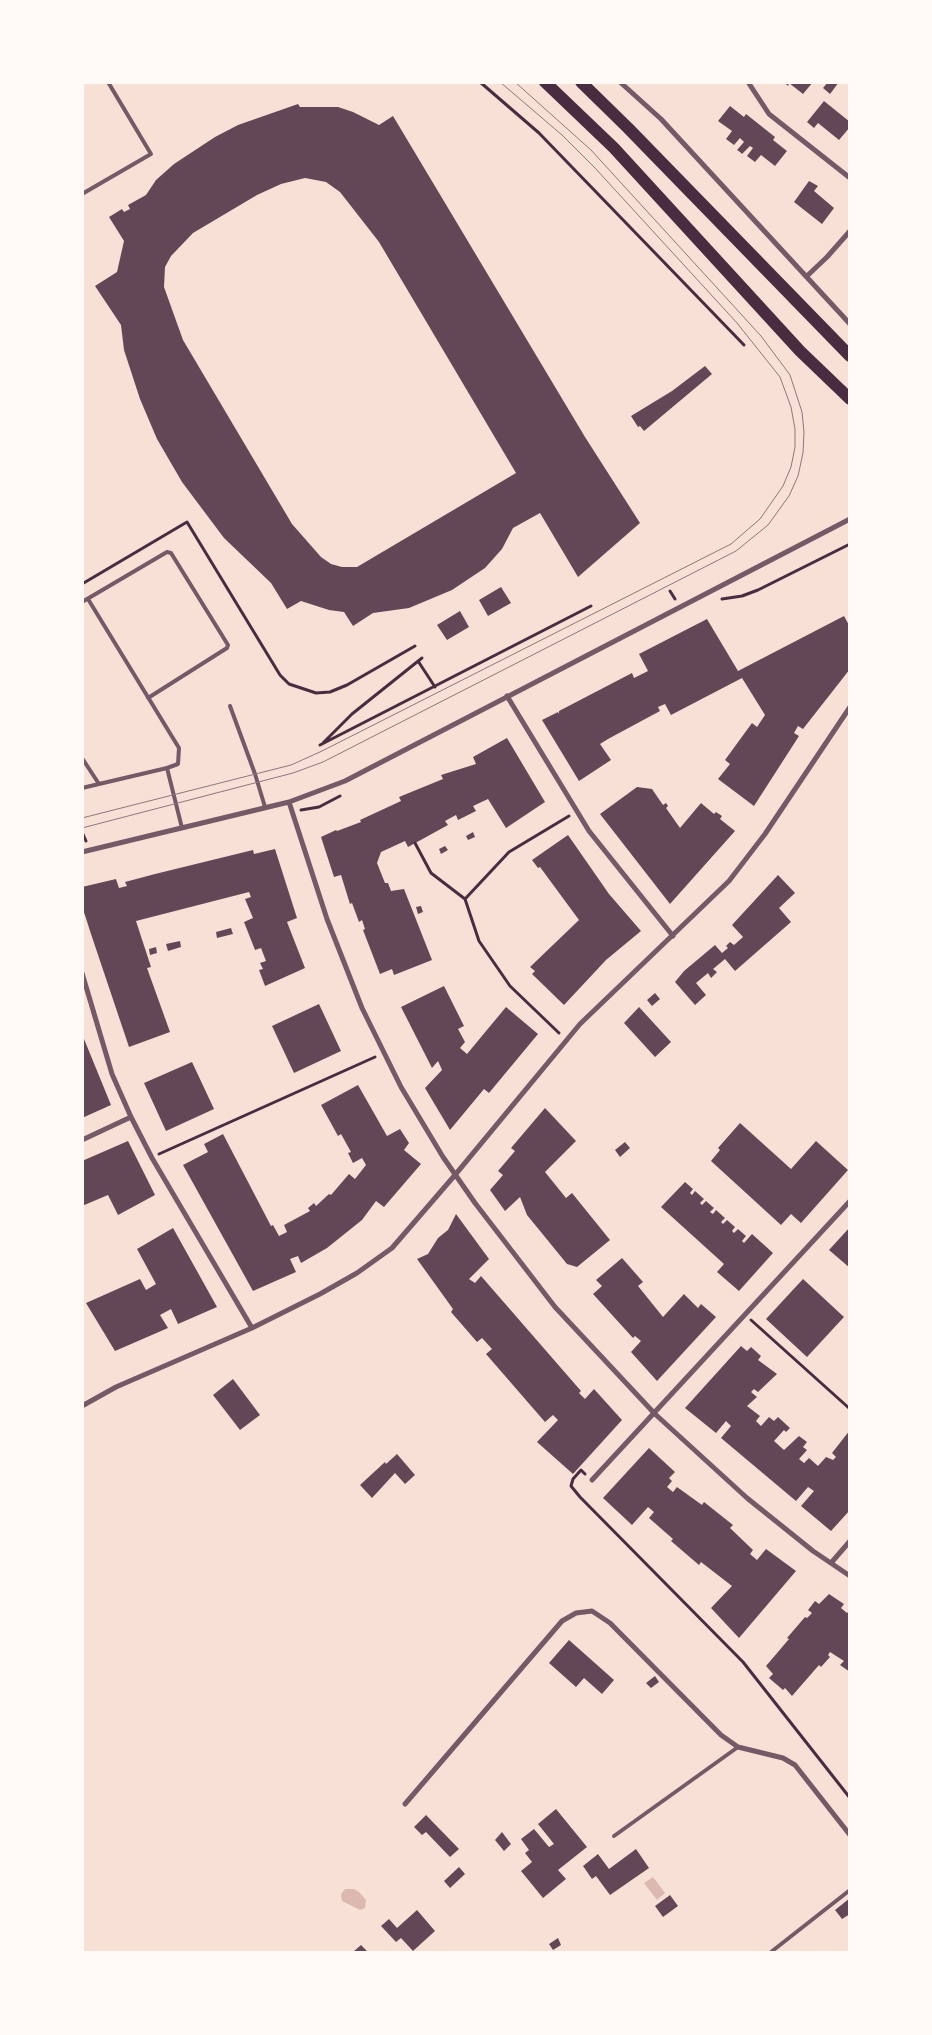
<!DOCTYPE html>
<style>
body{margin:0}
#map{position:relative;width:932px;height:2035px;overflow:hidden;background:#f7e1d7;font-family:"DM Sans",sans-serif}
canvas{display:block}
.frame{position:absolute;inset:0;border:84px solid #fffaf5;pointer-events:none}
</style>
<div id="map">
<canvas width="932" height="2035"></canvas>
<div class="frame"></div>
</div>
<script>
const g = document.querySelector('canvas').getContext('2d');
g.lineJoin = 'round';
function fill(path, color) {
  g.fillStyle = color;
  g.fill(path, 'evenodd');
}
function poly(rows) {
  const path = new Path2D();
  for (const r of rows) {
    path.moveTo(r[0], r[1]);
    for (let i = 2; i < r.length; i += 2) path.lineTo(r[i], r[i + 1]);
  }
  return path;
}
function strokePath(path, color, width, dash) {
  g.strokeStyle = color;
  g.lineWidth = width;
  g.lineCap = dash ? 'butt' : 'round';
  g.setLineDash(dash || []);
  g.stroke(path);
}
const water = poly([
 [653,1877,665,1893,657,1900,644,1883],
 [345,1889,354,1889,359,1892,366,1900,365,1908,360,1910,342,1901,341,1894]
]);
const building = poly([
 [784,82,813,82,803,94,789,83,788,86],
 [828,82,839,82,830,94,823,88],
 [824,101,850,122,850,127,839,140,818,123,814,128,807,122],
 [298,104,300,107,338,107,353,112,379,125,393,116,585,437,640,523,578,577,540,513,513,528,502,549,485,568,452,590,409,608,373,613,353,626,344,612,329,610,301,601,287,609,271,583,224,538,182,482,157,439,140,399,124,350,121,325,95,286,117,272,124,241,109,217,122,209,124,212,130,209,128,205,146,195,156,180,174,164,215,137,238,125],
 [305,178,326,182,340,192,379,242,516,473,357,567,342,567,331,564,321,557,292,524,183,340,164,287,165,267,171,256,193,233,257,195,281,184],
 [730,106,744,117,746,114,775,137,773,140,787,151,775,166,761,155,755,162,747,156,753,148,750,146,742,154,740,152,737,150,744,142,740,138,734,145,726,139,732,131,718,121],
 [809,181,818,186,814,191,834,208,822,224,794,202],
 [705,366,712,374,644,431,640,426,638,427,631,416,672,391],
 [501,587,511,603,488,616,479,600],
 [460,611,469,627,447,640,437,625],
 [844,616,850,627,850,669,803,729,798,726,794,733,799,736,754,806,718,779,730,764,725,760,752,723,757,727,765,715,742,678,671,715,665,704,658,707,660,711,608,739,600,744,611,760,579,781,542,720,558,712,559,714,559,711,632,673,634,678,648,671,639,654,707,619,738,671],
 [507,738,545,802,506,828,488,799,473,806,476,811,458,820,456,815,445,821,448,825,408,847,405,841,381,852,377,863,385,883,388,883,391,891,404,889,432,960,394,975,392,969,380,974,363,930,365,929,362,920,359,922,352,903,350,904,341,875,334,877,321,837,336,830,337,831,361,822,360,820,401,801,399,797,443,779,441,775,476,764,473,757],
 [637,787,652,789,663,805,666,803,668,806,666,808,680,828,701,803,714,814,716,812,722,816,720,819,735,831,670,904,600,814],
 [473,832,475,837,468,840,466,836],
 [568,835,609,894,641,931,606,960,564,1005,532,974,535,971,530,967,579,920,540,867,538,868,532,860],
 [445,846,448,850,441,854,439,849],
 [275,849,297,918,287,922,305,968,265,986,259,970,263,969,260,963,266,961,261,948,255,950,244,922,253,918,245,899,251,897,249,892,136,921,151,967,147,968,170,1032,129,1047,91,934,82,906,82,887,116,879,119,888,127,886,125,882,155,874,253,850,254,854],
 [778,875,795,893,779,908,791,922,735,971,725,959,713,969,717,972,711,978,708,973,696,983,706,995,695,1005,675,982,684,971,715,945,722,953,728,948,726,946,730,942,734,945,743,937,732,925],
 [421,906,423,912,418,914,416,907],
 [231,928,233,934,217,938,216,932],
 [180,941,181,947,168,951,166,944],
 [156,947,157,953,150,955,149,949],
 [444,986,464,1026,458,1029,465,1042,460,1048,467,1054,506,1007,538,1034,489,1093,484,1089,450,1130,425,1088,442,1070,438,1061,432,1068,401,1007],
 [655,993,660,999,652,1006,647,1000],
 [319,1004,341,1051,294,1073,272,1026],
 [639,1007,671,1042,655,1057,624,1023],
 [82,1034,111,1105,82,1118],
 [192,1062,214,1109,166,1131,144,1083],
 [358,1085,387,1136,400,1129,409,1143,404,1150,421,1164,384,1207,376,1201,362,1220,327,1248,301,1263,298,1256,290,1259,296,1272,253,1291,183,1165,208,1152,204,1144,223,1134,271,1226,273,1225,279,1236,287,1232,284,1225,310,1211,308,1208,314,1203,316,1206,329,1194,331,1195,349,1174,355,1179,366,1165,362,1158,353,1163,348,1153,351,1152,341,1134,338,1136,321,1105],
 [545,1108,576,1141,545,1172,566,1198,572,1193,610,1240,577,1267,567,1264,527,1215,520,1197,505,1211,490,1190,503,1175,498,1171,515,1151,511,1148],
 [740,1123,791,1169,816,1141,848,1170,801,1223,791,1214,781,1225,711,1161,720,1150,718,1148],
 [128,1141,155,1195,118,1215,108,1195,82,1206,82,1161],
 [625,1142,630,1148,620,1157,615,1150],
 [685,1182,693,1189,690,1193,692,1195,695,1191,704,1199,700,1203,702,1205,706,1201,714,1208,710,1212,713,1214,716,1210,725,1218,721,1222,723,1224,727,1220,735,1227,732,1231,734,1233,738,1229,746,1236,742,1241,744,1243,752,1234,773,1253,739,1291,717,1272,724,1264,661,1207],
 [456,1214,489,1259,469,1279,475,1283,481,1276,581,1391,579,1393,585,1399,594,1389,622,1420,573,1474,537,1442,558,1420,553,1415,545,1422,486,1354,492,1349,482,1338,477,1342,451,1312,453,1309,417,1259,428,1254,438,1238,448,1230],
 [850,1227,850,1268,829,1250],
 [173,1228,217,1307,178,1324,171,1309,160,1315,168,1328,115,1351,86,1303,140,1279,146,1290,156,1284,137,1249],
 [622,1258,643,1282,638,1286,663,1317,684,1294,698,1308,701,1304,716,1317,657,1381,631,1352,641,1341,635,1336,633,1338,593,1294,602,1286,596,1280],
 [803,1279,844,1317,807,1357,766,1319],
 [741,1346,747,1351,751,1347,761,1356,758,1360,777,1374,758,1392,754,1389,751,1392,757,1397,747,1406,760,1416,756,1421,761,1426,769,1417,774,1421,778,1417,790,1428,786,1432,784,1430,774,1441,784,1450,799,1436,807,1442,803,1447,807,1450,799,1459,804,1463,809,1458,818,1466,826,1457,833,1460,836,1457,832,1453,850,1430,850,1510,831,1531,801,1506,814,1491,808,1487,796,1501,721,1438,731,1426,726,1421,716,1433,685,1408],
 [233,1379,260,1415,240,1430,213,1395],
 [649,1448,675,1472,669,1478,672,1481,667,1487,673,1492,677,1487,702,1505,704,1502,733,1525,730,1528,753,1550,750,1554,757,1560,766,1549,796,1571,739,1638,711,1608,732,1586,701,1562,699,1565,671,1541,673,1539,649,1518,654,1512,648,1507,632,1525,603,1498],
 [397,1454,415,1475,405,1484,395,1473,372,1498,360,1485,385,1462,386,1464],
 [829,1594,844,1604,841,1608,847,1613,850,1610,850,1672,840,1665,844,1661,830,1652,828,1655,830,1657,821,1667,819,1665,792,1696,785,1688,783,1690,769,1678,773,1674,766,1666,789,1639,787,1638,805,1617,807,1618,812,1613,808,1610,815,1601,819,1604],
 [569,1640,614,1680,602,1694,584,1678,576,1687,549,1663],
 [655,1676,659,1682,651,1688,646,1683],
 [556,1809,587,1847,558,1870,566,1879,543,1898,521,1871,532,1862,525,1853,529,1850,521,1839,534,1829,549,1847,554,1844,538,1824],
 [426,1815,459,1849,450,1857,426,1832,422,1835,414,1827],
 [502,1832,511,1844,504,1851,495,1840],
 [636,1849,649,1868,610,1895,596,1876,592,1879,583,1866,598,1854,609,1869],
 [459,1867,465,1874,450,1888,444,1881],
 [670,1895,678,1906,663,1917,655,1906],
 [850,1898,850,1914,842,1919,835,1910],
 [417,1910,435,1931,413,1951,401,1938,396,1942,381,1926,389,1919,397,1928],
 [558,1938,561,1945,553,1950,549,1944],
 [361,1945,368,1952,353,1952]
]);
const path = poly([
 [480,82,539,133,744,345],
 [82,584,187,522,280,675,289,684,316,693,330,692,347,685,415,646],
 [670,591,675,599],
 [722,599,742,596,758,590,850,544],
 [418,661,435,687],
 [323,743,352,714,422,658],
 [320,745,591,606],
 [301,810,319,807,340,796],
 [82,832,86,841],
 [415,843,431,873,465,899,479,941,510,986,559,1033],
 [465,899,509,852,569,816],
 [159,1154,375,1057],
 [751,1320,850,1409],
 [585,1474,581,1470,573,1479,571,1486,580,1497,743,1662,850,1798]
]);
const service = poly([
 [82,194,151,154,108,82],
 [850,587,850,589],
 [88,599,179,748,178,764,167,768],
 [82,602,167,552,171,553,228,645,227,648,148,698],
 [230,706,255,774,265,807],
 [82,758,99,784],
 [82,788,167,768,182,828],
 [614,1836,738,1747],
 [771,1952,850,1890]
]);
const minor = poly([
 [620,82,661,119,850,324],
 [748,82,769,114,850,178],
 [807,276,827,257,850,231],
 [507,696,589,831,673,936],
 [289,802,327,919,362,1008,401,1087,443,1157,475,1203,555,1307,655,1414,747,1498,813,1551,850,1576],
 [82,852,289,802,345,781,850,519],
 [82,973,112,1074,131,1117,152,1158,252,1328],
 [82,1140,131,1117],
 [82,1406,116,1387,252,1328,320,1294,357,1273,392,1248,455,1175,580,1024,729,881,765,834,850,707],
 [592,1480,850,1201],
 [831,1563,850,1541],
 [405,1804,562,1621,576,1613,592,1611,610,1623,721,1735,738,1747,783,1758,795,1765,850,1835]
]);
const primary = poly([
 [545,82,614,148,800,351,850,399],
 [581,82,628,128,850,356]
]);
const tram = poly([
 [82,818,291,765,322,751,731,544,760,519,783,486,791,467,795,447,795,429,791,407,780,377,737,323,595,168,562,135,500,82],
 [82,828,293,773,323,762,736,551,768,525,789,496,798,476,803,453,804,432,802,412,790,375,761,336,591,150,515,82]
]);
fill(water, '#dcb8b0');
fill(building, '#644757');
strokePath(path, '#4a2c40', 3);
strokePath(service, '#755966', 4);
strokePath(minor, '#755966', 5);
strokePath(primary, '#4a2c40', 12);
strokePath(tram, '#8f747c', 1);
</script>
